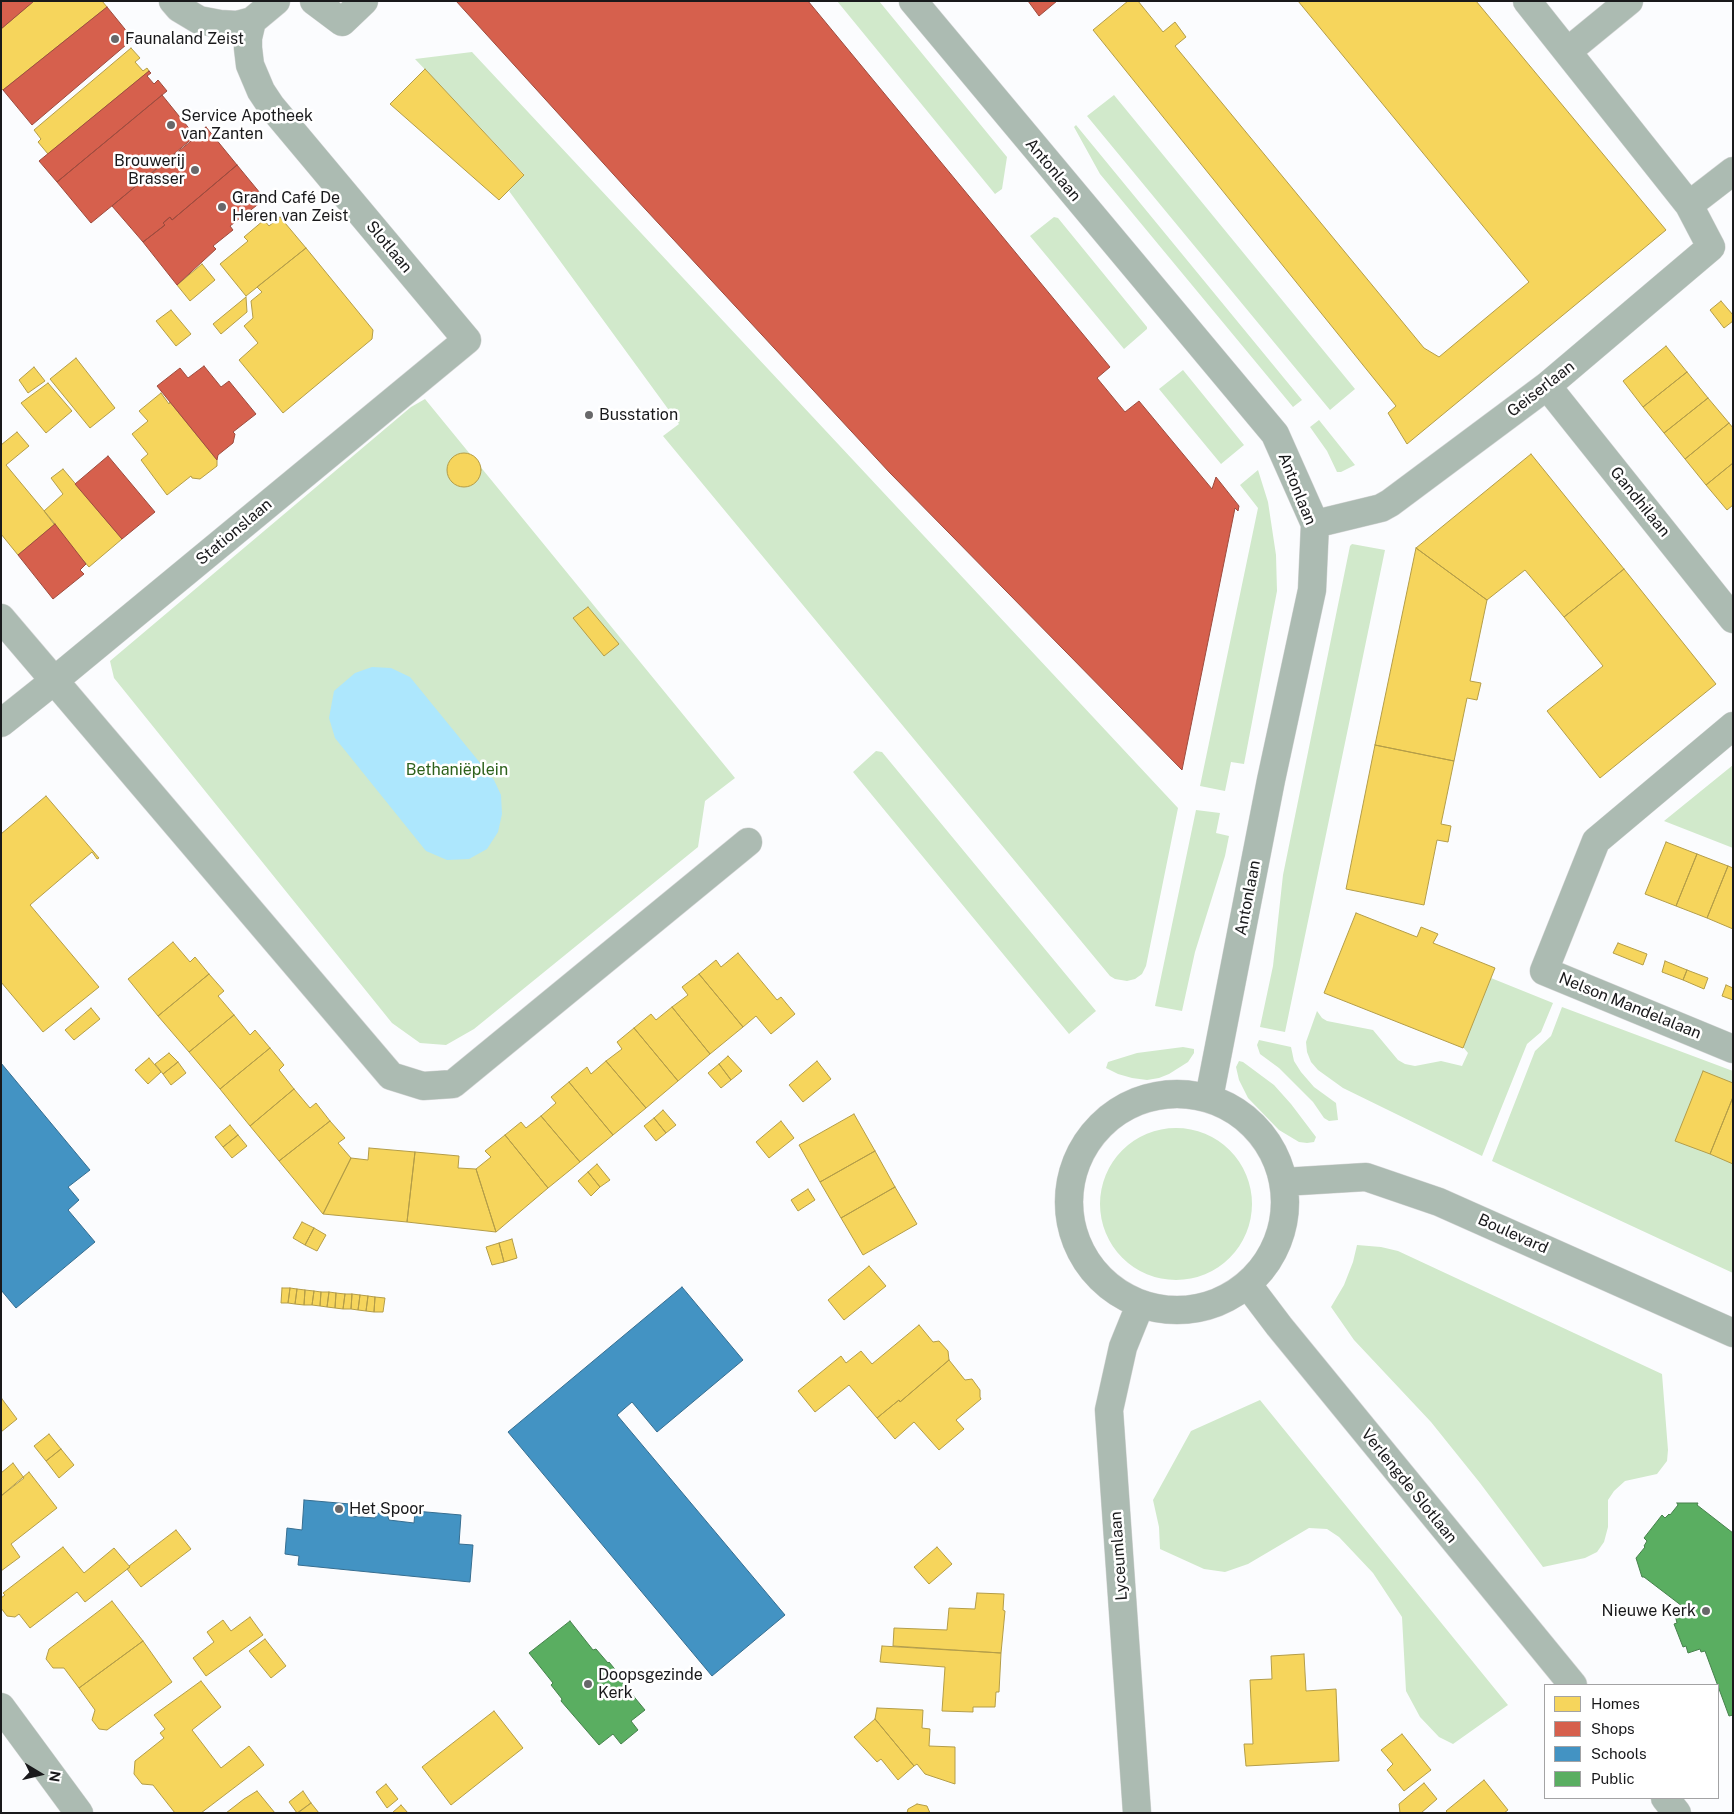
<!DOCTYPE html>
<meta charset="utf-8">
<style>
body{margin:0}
#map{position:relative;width:1734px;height:1814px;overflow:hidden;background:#fbfcfe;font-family:"Public Sans",sans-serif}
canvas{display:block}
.frame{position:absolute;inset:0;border:2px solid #19191b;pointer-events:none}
.legend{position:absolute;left:1544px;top:1684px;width:175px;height:115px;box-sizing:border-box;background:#fff;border:1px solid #a3a3a4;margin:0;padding:6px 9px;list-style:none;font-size:15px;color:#19191b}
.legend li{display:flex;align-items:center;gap:10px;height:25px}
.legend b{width:25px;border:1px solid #a3a3a4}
.north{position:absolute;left:15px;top:1749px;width:50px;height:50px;-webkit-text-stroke:4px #fff;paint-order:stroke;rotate:99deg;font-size:14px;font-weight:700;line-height:20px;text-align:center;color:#19191b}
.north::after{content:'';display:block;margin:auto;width:18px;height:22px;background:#19191b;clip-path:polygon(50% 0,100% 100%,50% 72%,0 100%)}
</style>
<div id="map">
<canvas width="1734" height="1814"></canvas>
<div class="frame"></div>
<ul class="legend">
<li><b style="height:14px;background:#f6d55c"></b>Homes</li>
<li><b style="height:14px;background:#d6604d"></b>Shops</li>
<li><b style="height:14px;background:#4393c3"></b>Schools</li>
<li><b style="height:14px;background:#5aae61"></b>Public</li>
</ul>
<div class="north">N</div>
</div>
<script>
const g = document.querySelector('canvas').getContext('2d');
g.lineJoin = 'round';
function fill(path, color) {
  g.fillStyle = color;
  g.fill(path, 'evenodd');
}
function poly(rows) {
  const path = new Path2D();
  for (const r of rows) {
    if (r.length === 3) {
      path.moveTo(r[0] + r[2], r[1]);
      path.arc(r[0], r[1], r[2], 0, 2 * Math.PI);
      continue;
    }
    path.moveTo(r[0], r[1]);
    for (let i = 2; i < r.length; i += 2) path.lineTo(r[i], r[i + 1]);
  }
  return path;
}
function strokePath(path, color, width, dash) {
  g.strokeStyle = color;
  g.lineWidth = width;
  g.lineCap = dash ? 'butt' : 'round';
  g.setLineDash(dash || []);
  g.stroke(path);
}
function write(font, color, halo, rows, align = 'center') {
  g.font = font + ' "Public Sans",sans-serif';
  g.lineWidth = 5;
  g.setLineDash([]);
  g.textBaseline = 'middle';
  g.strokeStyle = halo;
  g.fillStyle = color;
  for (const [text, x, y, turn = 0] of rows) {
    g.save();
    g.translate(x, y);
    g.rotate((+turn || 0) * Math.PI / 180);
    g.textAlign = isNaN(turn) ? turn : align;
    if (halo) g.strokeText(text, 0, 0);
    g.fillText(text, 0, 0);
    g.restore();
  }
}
const green = poly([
 [837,1,879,1,1007,157,1002,189,995,194],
 [472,52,1178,808,1146,966,1142,974,1135,979,1127,981,1115,979,1110,976,663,436,679,424,509,191,524,174,415,59],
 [1114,95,1355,389,1330,410,1087,116],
 [1076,125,1302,400,1293,407,1100,174,1074,127],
 [1054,217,1058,218,1147,327,1147,329,1124,349,1030,236],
 [1183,370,1244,445,1221,464,1159,389],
 [425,399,735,778,705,801,698,847,474,1029,446,1045,420,1043,392,1023,114,678,110,661,411,407],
 [1319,420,1355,465,1341,472,1337,472,1327,451,1310,427],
 [1258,470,1268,502,1276,555,1277,591,1244,764,1231,762,1225,791,1200,786,1258,508,1240,485],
 [1352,544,1385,550,1285,1032,1260,1027,1273,966,1283,875,1350,546],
 [876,751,882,752,1096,1011,1069,1034,853,772],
 [1733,765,1733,848,1664,821],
 [1196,810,1220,813,1216,833,1229,836,1225,856,1195,952,1182,1011,1155,1006],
 [1491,978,1553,1003,1541,1032,1527,1044,1482,1156,1343,1088,1318,1070,1311,1062,1307,1052,1306,1042,1317,1011,1322,1018,1327,1021,1373,1030,1398,1060,1405,1064,1415,1066,1441,1061,1462,1066,1468,1053,1463,1047],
 [1562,1007,1733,1071,1733,1273,1492,1161,1535,1051,1551,1036],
 [1259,1040,1291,1047,1294,1061,1301,1072,1314,1087,1336,1103,1338,1120,1329,1121,1324,1118,1313,1102,1279,1068,1260,1054,1257,1045],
 [1183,1047,1194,1049,1194,1053,1188,1062,1169,1074,1159,1078,1147,1080,1132,1078,1118,1074,1106,1068,1108,1062,1137,1053],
 [1239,1061,1243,1062,1274,1085,1291,1104,1316,1137,1314,1142,1307,1143,1299,1142,1279,1130,1248,1098,1239,1080,1236,1067],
 [1176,1204,76],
 [1357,1245,1381,1247,1398,1251,1662,1374,1668,1450,1667,1461,1657,1474,1625,1481,1614,1491,1608,1500,1608,1527,1604,1542,1597,1552,1585,1558,1543,1567,1480,1483,1431,1422,1354,1340,1331,1307,1344,1285,1353,1262],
 [1260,1400,1508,1705,1453,1744,1439,1737,1420,1717,1406,1691,1402,1617,1373,1573,1339,1537,1327,1529,1309,1528,1248,1564,1225,1572,1204,1569,1160,1549,1159,1527,1153,1500,1191,1431]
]);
const water = poly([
 [372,667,391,668,410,677,494,780,501,795,502,814,498,832,487,849,469,859,447,860,426,851,335,738,329,718,334,691,355,673]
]);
const homes = poly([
 [34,1,102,1,107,7,3,90,1,88,1,29,34,1],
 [1128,1,1138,1,1163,32,1175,22,1186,37,1175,46,1424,348,1439,357,1529,282,1298,1,1476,1,1666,230,1407,444,1388,413,1396,406,1093,30,1128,1],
 [131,48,140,58,135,62,143,71,147,68,149,71,48,154,38,142,41,139,34,130,131,48],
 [425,69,524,175,499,200,390,104,425,69],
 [280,217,306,248,246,296,220,264,248,241,244,237,264,220,269,226,280,217],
 [306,248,373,330,372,339,283,413,239,360,258,343,244,326,253,318,251,301,262,292,257,287,306,248],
 [202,264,215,280,190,301,177,285,202,264],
 [246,297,247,312,221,334,213,324,246,297],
 [1721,301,1733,315,1733,321,1724,328,1710,310,1721,301],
 [171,310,191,334,176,346,156,321,171,310],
 [1666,346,1687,372,1643,407,1623,381,1666,346],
 [76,358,115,408,90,428,50,379,76,358],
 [34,367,45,381,28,393,19,380,34,367],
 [1687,372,1708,398,1664,433,1643,407,1687,372],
 [48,383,72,411,46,433,21,403,48,383],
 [161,393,169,404,170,402,217,460,217,466,200,479,192,478,191,476,167,495,141,460,148,454,132,434,148,421,139,411,161,393],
 [1708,398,1729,423,1685,459,1664,433,1708,398],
 [1729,423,1733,428,1733,463,1706,485,1685,459,1729,423],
 [17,432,29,446,6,465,55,524,18,555,1,534,1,445,17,432],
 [464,470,17],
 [1531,454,1624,569,1564,617,1525,570,1487,600,1416,548,1531,454],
 [1733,463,1733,505,1727,510,1706,485,1733,463],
 [63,469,122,539,89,567,73,549,44,511,63,494,51,478,63,469],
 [1416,548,1487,600,1470,681,1481,683,1477,700,1467,698,1454,761,1375,745,1416,548],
 [1624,569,1716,684,1600,778,1547,711,1603,666,1564,617,1624,569],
 [588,607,619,644,604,656,573,618,588,607],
 [1375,745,1454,761,1441,824,1451,826,1448,842,1437,840,1424,905,1346,889,1375,745],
 [46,796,99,858,97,859,92,852,30,905,99,987,43,1032,1,982,1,834,46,796],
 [1666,842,1697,854,1676,906,1645,894,1666,842],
 [1697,854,1728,866,1707,918,1676,906,1697,854],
 [1728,866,1733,868,1733,929,1707,918,1728,866],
 [1356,913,1417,937,1421,927,1438,934,1433,943,1495,968,1463,1048,1324,993,1356,913],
 [173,942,190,962,195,957,209,974,158,1016,128,979,173,942],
 [1618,943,1647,954,1643,965,1613,953,1618,943],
 [738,953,777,1000,781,997,795,1014,771,1034,756,1016,743,1027,699,974,716,960,721,967,738,953],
 [1665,961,1687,970,1683,980,1662,972,1665,961],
 [1687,970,1708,978,1704,989,1683,980,1687,970],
 [209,974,224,991,218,996,234,1015,189,1052,158,1016,209,974],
 [699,974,743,1027,710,1054,672,1007,688,995,682,987,699,974],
 [1726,985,1733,988,1733,1000,1722,996,1726,985],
 [672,1007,710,1054,678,1081,634,1028,651,1014,656,1020,672,1007],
 [91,1008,100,1019,74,1040,65,1030,91,1008],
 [234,1015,250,1035,255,1030,270,1048,220,1089,189,1052,234,1015],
 [634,1028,678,1081,646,1108,606,1061,622,1049,617,1042,634,1028],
 [270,1048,284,1065,279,1070,294,1089,250,1126,220,1089,270,1048],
 [169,1053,178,1062,163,1074,155,1064,169,1053],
 [728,1056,742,1071,731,1080,719,1064,728,1056],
 [149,1058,161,1072,148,1084,135,1070,149,1058],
 [606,1061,646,1108,613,1135,569,1082,587,1067,591,1074,606,1061],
 [817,1061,831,1079,803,1102,789,1085,817,1061],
 [178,1062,186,1073,171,1085,163,1074,178,1062],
 [719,1064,731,1080,721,1088,708,1073,719,1064],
 [1703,1071,1733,1083,1733,1097,1710,1154,1675,1141,1703,1071],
 [569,1082,613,1135,580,1162,541,1116,556,1103,551,1097,569,1082],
 [294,1089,310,1108,316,1103,330,1121,279,1161,250,1126,294,1089],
 [1733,1097,1733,1164,1710,1154,1733,1097],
 [663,1110,676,1125,666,1133,654,1118,663,1110],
 [854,1114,875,1151,820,1182,799,1145,854,1114],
 [541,1116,580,1162,548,1188,505,1135,521,1122,526,1128,541,1116],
 [654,1118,666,1133,656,1141,644,1126,654,1118],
 [330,1121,345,1138,338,1143,351,1158,323,1214,279,1161,330,1121],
 [781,1121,794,1138,769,1158,756,1142,781,1121],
 [230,1125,238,1135,223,1147,215,1137,230,1125],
 [238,1135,247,1146,232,1158,223,1147,238,1135],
 [505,1135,548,1188,496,1232,476,1169,491,1157,485,1151,505,1135],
 [369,1148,415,1152,407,1222,323,1214,351,1158,368,1160,369,1148],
 [875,1151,895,1187,841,1218,820,1182,875,1151],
 [415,1152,459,1156,458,1168,476,1169,496,1232,407,1222,415,1152],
 [597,1164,610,1180,600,1187,588,1172,597,1164],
 [588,1172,600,1187,591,1196,578,1181,588,1172],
 [895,1187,917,1224,863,1255,841,1218,895,1187],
 [808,1189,815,1200,798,1211,791,1200,808,1189],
 [302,1222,314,1228,305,1245,293,1238,302,1222],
 [314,1228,326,1235,317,1251,305,1245,314,1228],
 [512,1239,517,1258,504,1262,499,1243,512,1239],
 [499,1243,504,1262,492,1265,486,1247,499,1243],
 [869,1266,886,1286,844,1320,828,1300,869,1266],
 [282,1288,290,1288,288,1303,281,1303,282,1288],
 [290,1288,297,1289,295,1304,288,1303,290,1288],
 [297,1289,305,1290,304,1305,295,1304,297,1289],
 [305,1290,314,1291,312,1305,304,1305,305,1290],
 [314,1291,321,1292,320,1306,312,1305,314,1291],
 [321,1292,329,1292,327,1307,320,1306,321,1292],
 [329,1292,336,1293,335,1308,327,1307,329,1292],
 [336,1293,345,1294,343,1309,335,1308,336,1293],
 [345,1294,352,1294,351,1309,343,1309,345,1294],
 [352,1294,360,1295,358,1310,351,1309,352,1294],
 [360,1295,368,1296,366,1311,358,1310,360,1295],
 [368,1296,375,1297,374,1312,366,1311,368,1296],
 [375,1297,385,1298,383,1312,374,1312,375,1297],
 [919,1325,933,1342,939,1341,948,1351,949,1360,900,1402,899,1400,877,1418,849,1385,815,1412,798,1391,841,1356,846,1363,861,1351,872,1364,919,1325],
 [949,1360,965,1380,972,1379,980,1390,980,1397,981,1399,956,1420,964,1429,939,1450,914,1422,895,1439,877,1418,899,1400,900,1402,949,1360],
 [2,1399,17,1419,1,1432,1,1400,2,1399],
 [49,1434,61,1449,46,1461,34,1446,49,1434],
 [61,1449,74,1465,59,1478,46,1461,61,1449],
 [13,1463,24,1478,1,1496,1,1473,13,1463],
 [29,1472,57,1508,11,1544,20,1557,1,1571,1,1496,29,1472],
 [176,1530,191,1549,141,1587,127,1569,130,1567,129,1566,176,1530],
 [63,1547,84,1573,114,1548,130,1567,85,1602,77,1592,30,1628,19,1614,15,1617,7,1616,1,1608,1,1598,5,1595,3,1593,63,1547],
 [937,1547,952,1564,929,1584,914,1567,937,1547],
 [977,1593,1004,1594,1003,1610,1005,1611,1001,1653,893,1646,894,1628,947,1630,949,1608,975,1609,977,1593],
 [112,1601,143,1641,79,1688,64,1668,53,1668,46,1659,49,1649,112,1601],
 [250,1617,263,1635,206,1676,193,1658,214,1642,207,1632,223,1620,231,1631,250,1617],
 [265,1639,286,1666,271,1678,249,1651,265,1639],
 [143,1641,172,1682,107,1730,99,1729,92,1720,95,1710,79,1688,143,1641],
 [882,1646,1001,1653,999,1692,996,1692,995,1707,973,1707,973,1712,942,1711,945,1667,880,1662,882,1646],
 [1304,1654,1306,1691,1336,1689,1339,1761,1246,1766,1244,1744,1253,1744,1250,1680,1272,1679,1271,1656,1304,1654],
 [201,1681,221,1707,192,1730,221,1768,249,1746,264,1765,201,1813,175,1813,153,1785,142,1784,134,1774,135,1761,164,1738,160,1733,165,1729,154,1715,201,1681],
 [877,1708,923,1710,922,1728,930,1729,929,1746,955,1747,955,1784,925,1774,917,1764,914,1766,875,1719,877,1708],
 [494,1711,523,1748,451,1805,422,1767,494,1711],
 [875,1719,914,1766,898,1780,881,1759,877,1762,854,1737,875,1719],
 [1402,1734,1431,1770,1404,1791,1387,1770,1393,1764,1381,1750,1402,1734],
 [1484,1780,1508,1810,1504,1813,1448,1813,1446,1811,1484,1780],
 [1424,1783,1437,1799,1421,1813,1400,1813,1399,1804,1424,1783],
 [386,1784,398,1799,387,1808,376,1792,386,1784],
 [257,1791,275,1813,226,1813,244,1799,257,1791],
 [303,1791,311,1803,297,1813,289,1802,303,1791],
 [311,1803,319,1813,298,1813,311,1803],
 [917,1804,927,1806,930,1813,907,1813,908,1809,917,1804],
 [401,1805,408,1813,392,1813,401,1805]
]);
const shops = poly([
 [1,1,34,1,1,29,1,1],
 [456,1,808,1,1110,367,1097,378,1125,412,1139,401,1212,489,1216,477,1239,506,1238,511,1235,508,1182,770,890,473,634,197,456,1],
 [1028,1,1057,1,1039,16,1028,1],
 [107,7,133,39,32,125,3,90,107,7],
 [149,71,151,73,147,76,154,84,158,80,167,91,57,182,39,161,149,71],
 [162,95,196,137,91,223,57,182,162,95],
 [206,127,237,165,172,220,170,217,163,223,165,225,143,242,112,206,206,127],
 [237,165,265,199,230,226,233,230,213,246,216,249,177,285,143,242,165,225,163,223,170,217,172,220,237,165],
 [204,366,221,387,229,381,256,414,233,432,235,434,233,443,218,455,217,460,157,386,180,368,188,378,204,366],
 [108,456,155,512,122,539,75,484,108,456],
 [55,524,86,564,80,570,84,574,53,599,18,555,55,524]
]);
const schools = poly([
 [1,1063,90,1170,68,1187,79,1200,68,1210,95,1242,16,1308,1,1290,1,1063],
 [682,1287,743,1360,657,1432,632,1402,617,1415,785,1615,712,1676,508,1432,682,1287],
 [304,1500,350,1504,350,1516,375,1518,377,1513,387,1514,389,1520,414,1523,415,1511,461,1515,459,1544,473,1545,470,1582,298,1565,299,1556,285,1554,287,1528,302,1530,304,1500]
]);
const public = poly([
 [1677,1503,1698,1503,1697,1505,1733,1533,1733,1715,1729,1716,1705,1651,1701,1652,1700,1649,1688,1653,1686,1646,1683,1647,1674,1624,1677,1623,1675,1615,1682,1606,1644,1577,1642,1577,1636,1558,1645,1547,1644,1546,1647,1541,1644,1538,1662,1515,1665,1518,1669,1514,1670,1515,1678,1505,1677,1503],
 [570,1621,593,1650,596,1649,608,1663,609,1662,623,1679,621,1681,645,1710,631,1721,638,1730,621,1744,613,1734,599,1745,561,1701,562,1699,551,1685,553,1683,529,1653,570,1621]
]);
const minor = poly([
 [173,1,179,8,199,20,220,24,237,25,252,21,276,1],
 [314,1,342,22,364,1],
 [913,1,1275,434,1315,524,1312,590,1271,780,1209,1098],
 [1568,51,1629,1],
 [1689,205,1733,171],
 [1547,386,1733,619],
 [1315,524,1381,508,1390,503,1547,386,1711,247,1689,205,1527,1],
 [1,618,391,1076,423,1086,453,1084,748,842],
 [1,723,55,680,467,340,271,106,261,91,250,65,248,48,248,38,252,21],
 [1733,726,1596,841,1544,971,1733,1049],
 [1177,1202,108],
 [1283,1182,1366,1177,1439,1202,1733,1333],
 [1248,1285,1279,1326,1573,1685],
 [1,1707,79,1813],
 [1665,1798,1677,1813],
 [1137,1813,1109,1410,1123,1347,1140,1305]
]);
const markers = [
 [115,39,5,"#68686a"],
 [171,125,5,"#68686a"],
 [195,170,5,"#68686a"],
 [222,207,5,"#68686a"],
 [589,415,5,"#68686a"],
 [339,1509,5,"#68686a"],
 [1706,1611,5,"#68686a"],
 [588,1684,5,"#68686a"]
];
const poiNames = [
 ["Faunaland Zeist",125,39],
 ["Service Apotheek",181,116],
 ["van Zanten",181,134],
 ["Brouwerij",185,161,"right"],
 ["Brasser",185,179,"right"],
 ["Grand Café De",232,198],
 ["Heren van Zeist",232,216],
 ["Busstation",599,415],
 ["Het Spoor",349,1509],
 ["Nieuwe Kerk",1696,1611,"right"],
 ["Doopsgezinde",598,1675],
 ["Kerk",598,1693]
];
const streetNames = [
 ["Antonlaan",1053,170,50],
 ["Slotlaan",389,247,50],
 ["Geiserlaan",1541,389,-38],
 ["Antonlaan",1297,489,68],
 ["Gandhilaan",1640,502,51],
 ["Stationslaan",234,532,-40],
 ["Antonlaan",1248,898,-79],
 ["Nelson Mandelalaan",1630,1006,22],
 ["Boulevard",1513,1234,24],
 ["Verlengde Slotlaan",1409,1486,51],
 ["Lyceumlaan",1119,1556,-94]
];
const parkNames = [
 ["Bethaniëplein",457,770]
];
fill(green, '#d1e9cb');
fill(water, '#ade7fd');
fill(homes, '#f6d55c');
strokePath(homes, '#b49d48', 1);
fill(shops, '#d6604d');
strokePath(shops, '#9d4b3e', 1);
fill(schools, '#4393c3');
strokePath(schools, '#366e91', 1);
fill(public, '#5aae61');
strokePath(public, '#46814c', 1);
strokePath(minor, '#d8d8d9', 29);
strokePath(minor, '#acbbb2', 28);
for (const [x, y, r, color] of markers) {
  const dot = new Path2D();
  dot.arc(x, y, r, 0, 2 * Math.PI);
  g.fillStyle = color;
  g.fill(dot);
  strokePath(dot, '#fff', 2);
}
write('16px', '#19191b', '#fff', poiNames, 'left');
write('16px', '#19191b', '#fff', streetNames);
write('16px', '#2e621d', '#fff', parkNames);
</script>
